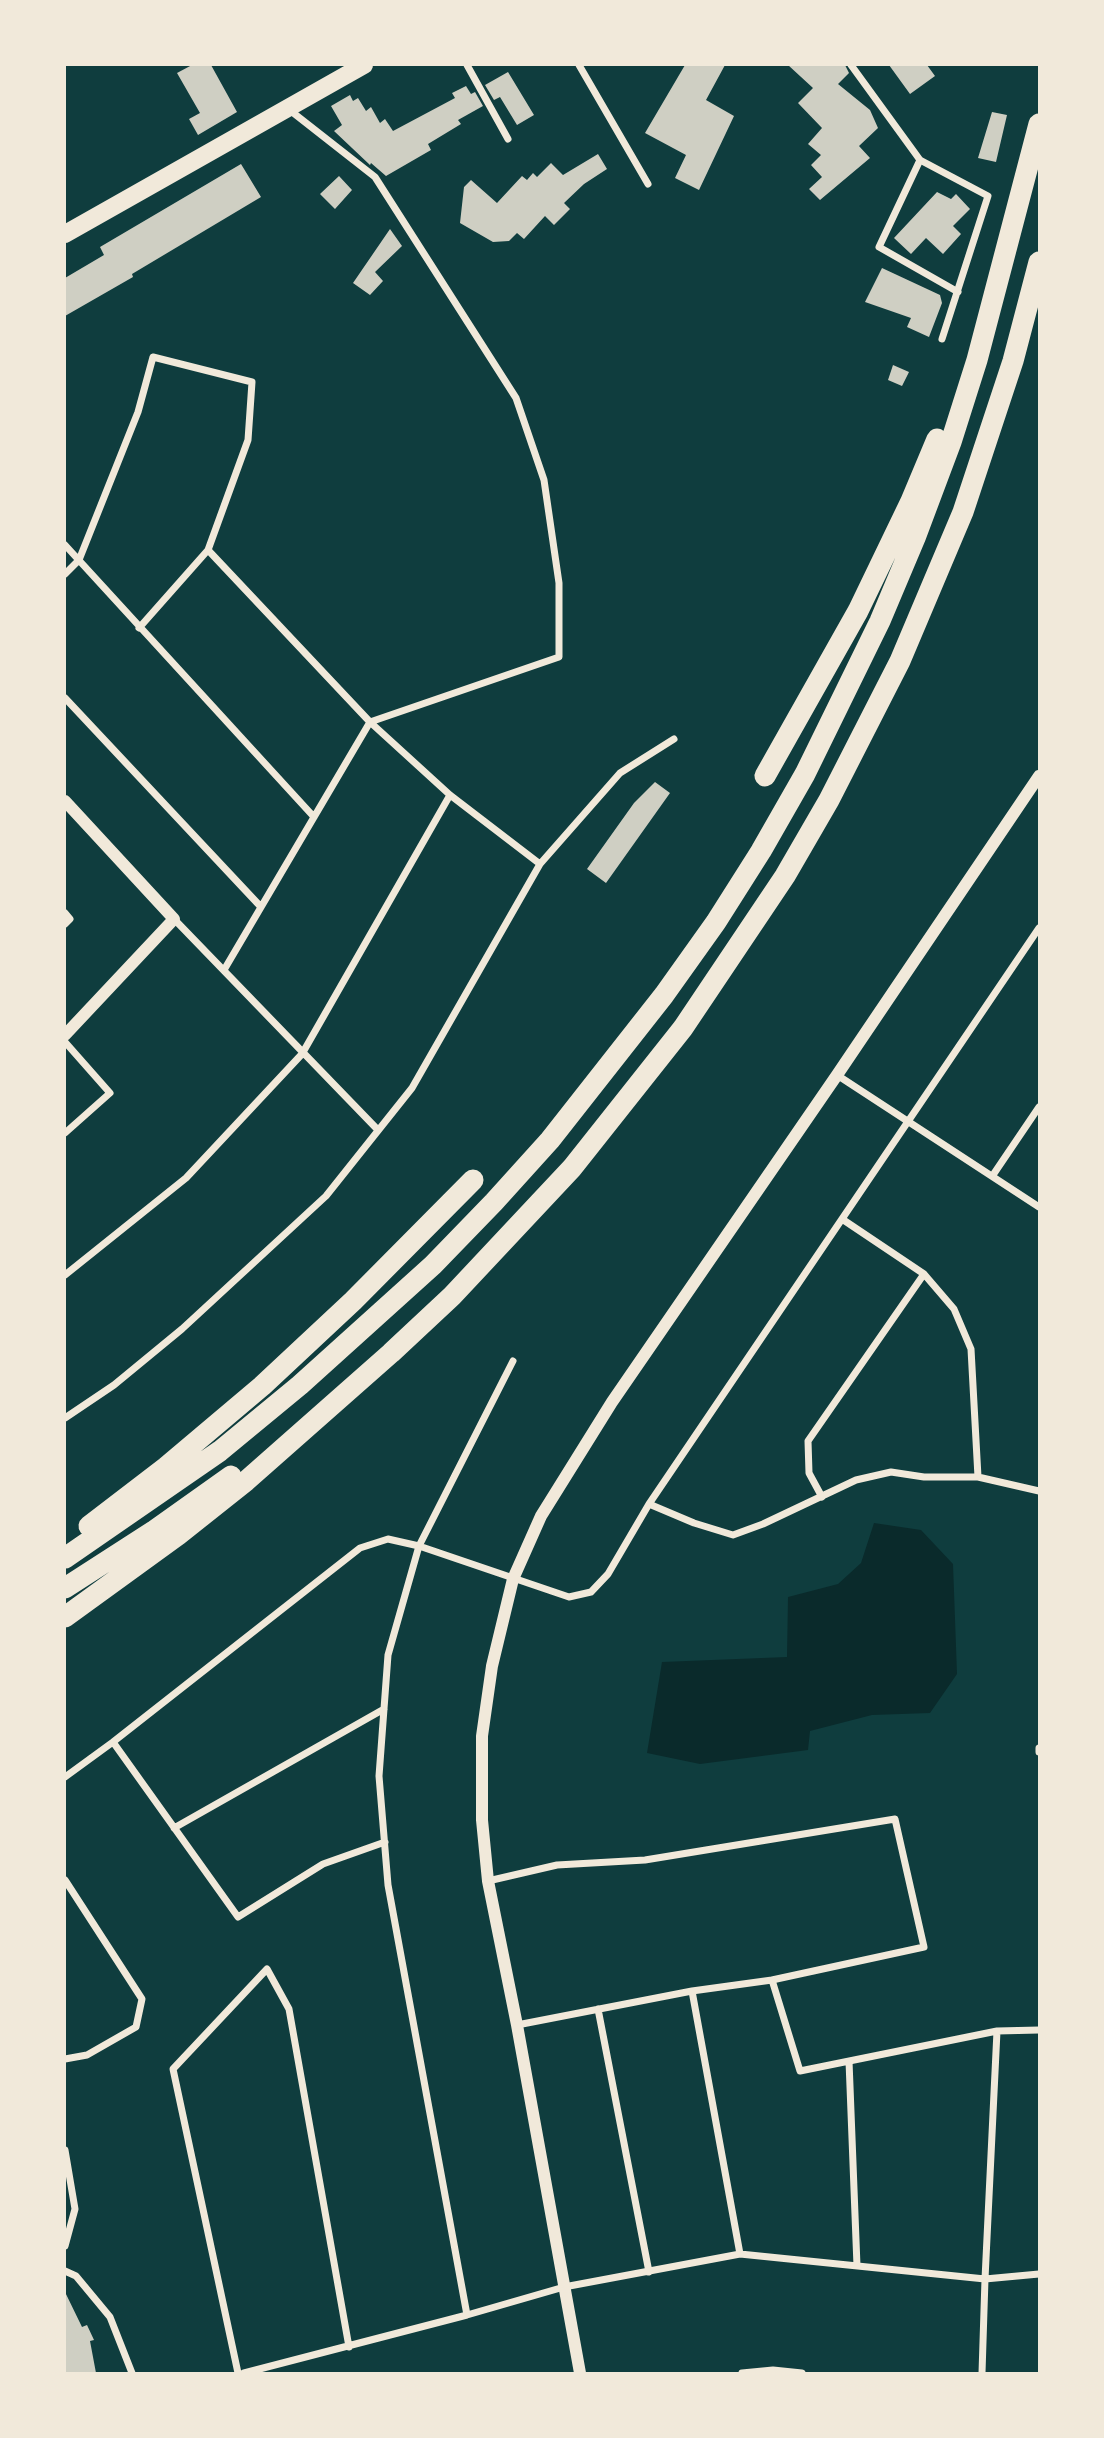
<!DOCTYPE html>
<style>
body{margin:0}
#map{position:relative;width:1104px;height:2438px;overflow:hidden;background:#0f3d3e;font-family:"Roboto Condensed",sans-serif}
canvas{display:block}
.frame{position:absolute;inset:0;border:66px solid #f1e9da;pointer-events:none}
</style>
<div id="map">
<canvas width="1104" height="2438"></canvas>
<div class="frame"></div>
</div>
<script>
const g = document.querySelector('canvas').getContext('2d');
g.lineJoin = 'round';
function fill(path, color) {
  g.fillStyle = color;
  g.fill(path, 'evenodd');
}
function poly(rows) {
  const path = new Path2D();
  for (const r of rows) {
    path.moveTo(r[0], r[1]);
    for (let i = 2; i < r.length; i += 2) path.lineTo(r[i], r[i + 1]);
  }
  return path;
}
function strokePath(path, color, width, dash) {
  g.strokeStyle = color;
  g.lineWidth = width;
  g.lineCap = dash ? 'butt' : 'round';
  g.setLineDash(dash || []);
  g.stroke(path);
}
const water = poly([
 [874,1523,921,1530,953,1564,957,1674,930,1713,872,1715,810,1731,808,1750,700,1764,647,1753,662,1662,787,1657,788,1597,838,1584,861,1563]
]);
const building = poly([
 [192,65,211,65,237,112,198,135,189,119,200,113,177,73],
 [685,65,725,65,706,100,734,116,699,190,675,178,686,155,645,133],
 [788,65,845,65,849,73,838,84,870,110,878,128,859,146,870,158,820,200,809,189,822,177,811,165,821,155,808,144,822,128,798,103,813,88],
 [889,65,927,65,935,76,910,94],
 [508,72,534,115,517,125,500,97,494,100,485,85],
 [466,86,471,94,475,92,483,106,458,120,461,124,428,144,431,150,386,176,371,163,370,165,334,131,342,125,331,106,350,95,353,101,358,98,366,111,371,107,380,123,385,119,393,131,455,98,452,93],
 [992,112,1007,115,996,162,978,158],
 [598,154,607,169,584,184,564,203,570,209,554,225,545,216,524,239,517,233,509,241,493,242,460,223,464,187,471,180,497,203,522,176,527,180,533,173,537,177,551,163,563,175],
 [241,164,261,197,132,274,133,277,65,316,65,278,104,255,100,247],
 [339,176,352,190,335,209,320,194],
 [937,192,951,199,956,194,970,209,953,226,961,234,943,254,926,238,911,254,894,238],
 [390,229,402,246,375,272,383,281,370,295,353,283],
 [882,268,940,295,942,303,929,337,907,327,911,318,865,302],
 [893,365,909,372,902,386,888,380],
 [655,782,670,793,606,883,587,869,634,803],
 [65,2292,82,2327,87,2325,94,2340,90,2341,96,2373,65,2373]
]);
const minor = poly([
 [467,65,508,139],
 [579,65,648,184],
 [851,65,920,160,988,196,942,339],
 [920,160,879,247,958,292],
 [65,545,314,817],
 [65,574,79,560,138,412,153,357,252,382,248,440,208,550,139,628],
 [65,698,261,907],
 [540,864,620,773,674,739],
 [65,913,70,919,65,924],
 [174,919,378,1130],
 [224,970,370,722,559,657,559,583,544,480,516,398,375,177,287,108],
 [65,1042,110,1093,65,1133],
 [837,1075,1039,1207],
 [993,1175,1039,1107],
 [842,1219,924,1274,954,1309,971,1349,978,1477],
 [65,1275,186,1178,302,1054,450,795],
 [65,1418,114,1385,182,1329,326,1196,412,1088,540,864,450,795,370,722,208,550],
 [822,1497,809,1473,808,1441,924,1274],
 [649,1504,694,1523,733,1535,763,1524,856,1480,891,1472,924,1477,978,1477,1039,1491],
 [113,1742,238,1917,323,1864,385,1842],
 [1039,1748,1039,1752],
 [65,1777,113,1742,360,1548,388,1539,419,1546,569,1597,591,1592,608,1574,649,1504,1039,928],
 [174,1828,384,1709],
 [65,1880,142,1999,136,2027,87,2055,65,2059],
 [488,1881,557,1865,645,1860,895,1819,924,1947,772,1980],
 [692,1991,740,2254],
 [598,2009,649,2272],
 [997,2031,1039,2030],
 [849,2061,857,2266],
 [65,2150,75,2209,65,2246],
 [65,2271,76,2276,110,2317,132,2373],
 [467,2315,388,1885,379,1776,388,1655,419,1546,513,1361],
 [238,2373,173,2069,267,1969,289,2009,349,2347],
 [244,2373,467,2315,564,2287,740,2254,985,2279,997,2031,800,2071,772,1980,692,1991,517,2025],
 [742,2373,773,2370,802,2373],
 [982,2373,985,2279,1039,2274]
]);
const tertiary = poly([
 [65,801,174,919,65,1035],
 [580,2373,517,2025,488,1881,482,1820,482,1736,492,1666,513,1579,541,1516,612,1402,837,1075,1039,776]
]);
const primary = poly([
 [65,234,364,65]
]);
const motorway = poly([
 [765,776,858,611,911,501,937,439],
 [89,1526,166,1467,262,1386,353,1301,473,1180],
 [65,1558,220,1451,300,1385,433,1265,494,1202,550,1140,664,995,716,922,761,851,805,774,880,621,915,538,951,442,977,360,1039,124],
 [65,1588,155,1530,231,1476],
 [65,1617,178,1535,246,1481,391,1353,452,1296,572,1168,683,1028,785,876,829,800,900,661,963,512,1013,361,1039,262]
]);
fill(water, '#0a2a2b');
fill(building, '#cfcfc3');
strokePath(minor, '#f1e9da', 7);
strokePath(tertiary, '#f1e9da', 12);
strokePath(primary, '#f1e9da', 18);
strokePath(motorway, '#f1e9da', 21);
</script>
